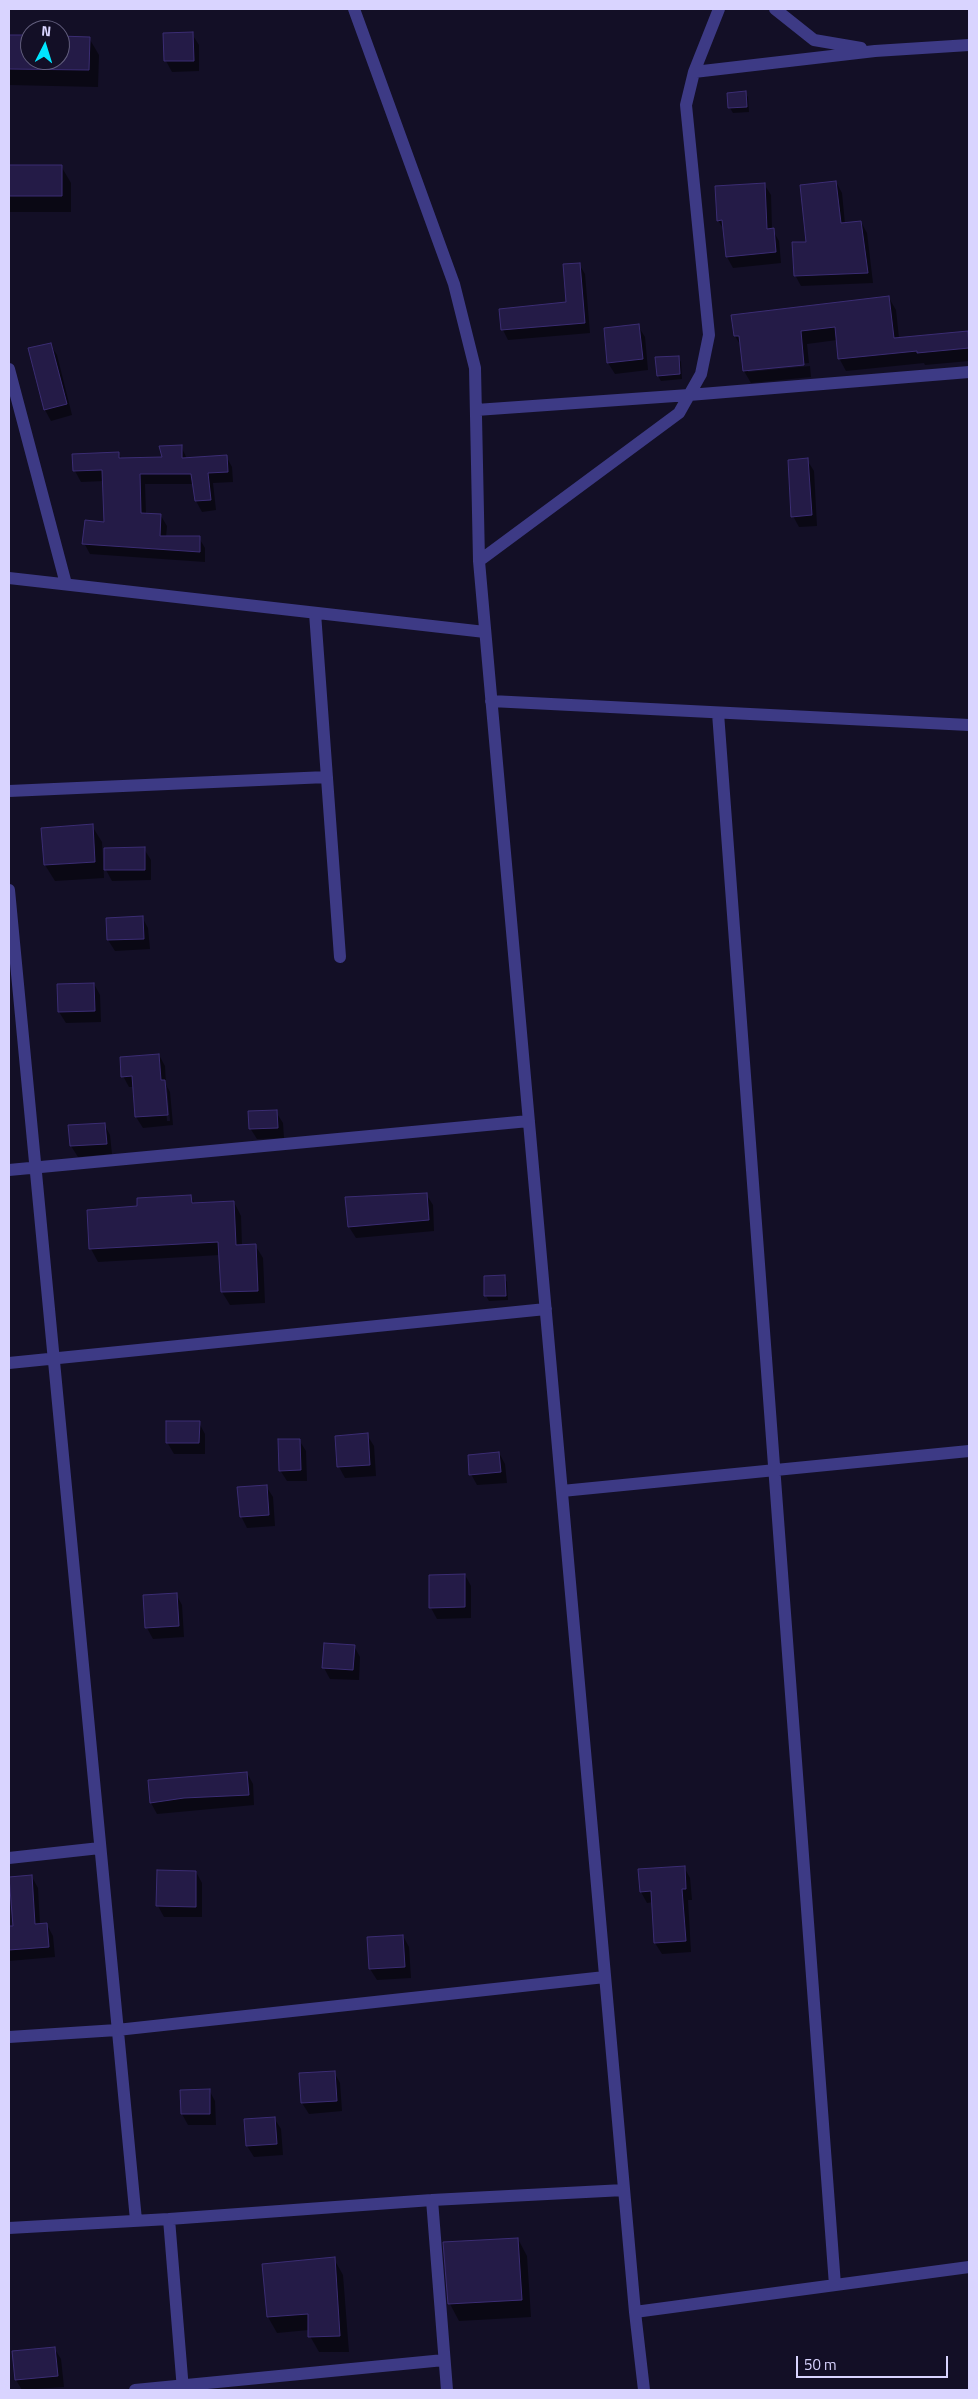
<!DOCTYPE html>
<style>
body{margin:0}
#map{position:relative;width:978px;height:2399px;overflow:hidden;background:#130f26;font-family:"Titillium Web",sans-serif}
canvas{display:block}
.frame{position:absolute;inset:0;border:10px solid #d9d4ff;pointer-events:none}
.north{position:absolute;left:20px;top:20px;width:50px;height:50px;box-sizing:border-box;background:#130f26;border:1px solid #625e7d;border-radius:50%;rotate:5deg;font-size:14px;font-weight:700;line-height:20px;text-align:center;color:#d9d4ff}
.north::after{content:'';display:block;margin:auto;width:18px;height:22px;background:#00e5ff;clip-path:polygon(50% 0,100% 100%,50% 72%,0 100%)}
.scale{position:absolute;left:796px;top:2356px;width:152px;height:22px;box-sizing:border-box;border:2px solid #d9d4ff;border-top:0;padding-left:6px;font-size:15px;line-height:18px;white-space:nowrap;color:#d9d4ff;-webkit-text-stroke:4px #130f26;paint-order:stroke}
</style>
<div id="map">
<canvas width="978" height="2399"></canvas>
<div class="frame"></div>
<div class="north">N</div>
<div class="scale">50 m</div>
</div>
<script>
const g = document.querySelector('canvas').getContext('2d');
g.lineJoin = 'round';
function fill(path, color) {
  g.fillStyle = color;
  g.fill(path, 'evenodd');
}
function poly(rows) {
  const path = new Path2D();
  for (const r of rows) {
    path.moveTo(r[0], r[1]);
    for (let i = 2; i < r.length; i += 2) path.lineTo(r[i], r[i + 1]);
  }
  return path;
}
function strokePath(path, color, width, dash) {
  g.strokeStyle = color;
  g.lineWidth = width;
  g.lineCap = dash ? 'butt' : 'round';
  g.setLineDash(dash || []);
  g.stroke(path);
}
const shadow = poly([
 [165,34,192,34,199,45,199,71,172,72,166,61],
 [9,36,30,37,30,60,60,60,60,37,89,38,99,55,98,87,9,85],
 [745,92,748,97,749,112,733,113,730,108,729,94],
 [9,166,61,166,71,183,71,212,9,212],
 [836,182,842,193,845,224,861,222,867,233,873,283,801,286,795,275],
 [764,184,771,195,772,229,779,241,781,263,733,268,727,257,725,232,718,220],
 [579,264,585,274,590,333,508,340,503,330,501,310,568,303],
 [889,298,896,310,899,338,968,333,969,361,925,365,924,363,846,371,839,358,837,340,807,344,809,363,748,369,748,372,810,366,811,377,751,383,744,371,742,348,735,336,733,316],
 [638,326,645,337,648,370,615,374,608,363,605,329],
 [50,344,57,355,72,415,51,421,45,410],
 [678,357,681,362,682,379,661,381,658,376],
 [181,446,187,459,226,456,232,467,233,482,213,483,216,510,202,512,196,501,194,484,145,484,146,514,161,516,167,526,166,537,199,538,205,548,205,562,90,554,84,543,106,523,104,481,81,482,75,471,74,455,118,453,122,459,164,458],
 [807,460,814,471,817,526,799,527,793,516],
 [92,826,102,842,104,878,55,881,45,865],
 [144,849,151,860,151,880,112,881,106,870],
 [142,917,148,928,150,949,115,951,108,940,107,919],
 [94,984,100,995,101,1022,66,1023,59,1012],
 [159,1055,165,1066,166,1085,170,1092,173,1125,143,1128,136,1117,134,1087,129,1087,123,1076],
 [164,1084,167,1087,170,1121,167,1121],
 [276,1112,283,1123,284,1138,257,1139,250,1128],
 [104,1124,110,1135,112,1154,78,1157,71,1146],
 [426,1194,433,1205,434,1231,356,1238,349,1227],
 [190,1196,195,1204,234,1202,241,1216,242,1246,255,1245,263,1258,265,1303,230,1305,222,1292,220,1255,98,1262,91,1249,88,1211,138,1208],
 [504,1277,507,1282,508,1300,489,1301,486,1296],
 [199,1423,205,1434,205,1454,174,1454,167,1442],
 [367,1435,374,1446,376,1476,345,1478,339,1467],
 [299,1440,306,1451,307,1481,287,1481,280,1470],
 [499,1453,505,1464,507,1483,477,1485,471,1474],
 [266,1486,273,1497,275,1526,247,1528,241,1516],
 [465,1575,471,1586,471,1618,437,1619,431,1608],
 [176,1594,182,1605,184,1637,153,1639,147,1628],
 [354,1646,360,1657,359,1680,330,1679,324,1668],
 [247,1773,253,1784,254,1805,157,1814,151,1803],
 [684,1867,690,1878,692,1900,688,1900,691,1952,662,1954,655,1943,653,1902,647,1903,641,1892],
 [196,1872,202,1883,202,1917,164,1917,158,1906],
 [32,1877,38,1888,40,1925,47,1925,53,1936,55,1957,9,1961,9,1928,15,1927],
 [403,1936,409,1947,411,1978,377,1980,370,1969],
 [334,2072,340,2083,342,2111,309,2114,302,2103],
 [209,2090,215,2101,216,2125,188,2125,182,2114,181,2091],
 [274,2118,281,2129,283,2155,254,2157,247,2146],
 [518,2239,527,2256,531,2317,459,2321,450,2304],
 [334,2259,343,2275,349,2352,319,2352,310,2336,309,2330,277,2333,268,2317,263,2265],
 [54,2348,61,2359,64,2387,22,2390,16,2380]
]);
const building = poly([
 [193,32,194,61,164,61,163,33,193,32],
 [9,35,30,35,30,60,60,60,60,36,90,37,89,70,9,69,9,35],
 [746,91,747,107,728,108,727,93,746,91],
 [9,165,62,165,62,196,9,196,9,165],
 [836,181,841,223,861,221,868,273,794,276,792,242,806,242,800,185,836,181],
 [765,183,767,229,774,228,776,252,726,257,722,220,717,221,715,186,765,183],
 [580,263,585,323,501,330,499,309,566,302,563,264,580,263],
 [889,296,894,338,968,331,969,348,917,353,917,351,838,359,835,327,801,331,804,365,743,371,739,336,734,336,731,315,889,296],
 [639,324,643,359,607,363,604,328,639,324],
 [51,343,67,404,44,410,28,348,51,343],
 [679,356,680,374,657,376,655,357,679,356],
 [182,445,182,458,227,455,228,472,208,473,211,500,195,501,191,474,140,474,141,513,161,514,160,536,200,536,200,552,82,544,85,520,104,522,102,470,73,471,72,454,119,452,119,458,162,457,159,446,182,445],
 [808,458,812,515,791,517,788,460,808,458],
 [93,824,95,862,44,865,41,828,93,824],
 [145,847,145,870,104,870,104,848,145,847],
 [143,916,144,939,107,940,106,918,143,916],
 [94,983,95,1011,58,1012,57,984,94,983],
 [159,1054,161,1080,165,1080,168,1115,135,1117,132,1076,121,1077,120,1057,159,1054],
 [277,1110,278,1128,249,1129,248,1111,277,1110],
 [105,1123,107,1144,70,1146,68,1125,105,1123],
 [427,1193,429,1220,348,1227,345,1197,427,1193],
 [191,1195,192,1203,234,1201,236,1245,256,1244,258,1291,221,1292,218,1242,89,1249,87,1210,137,1206,137,1198,191,1195],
 [505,1275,506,1296,484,1296,484,1276,505,1275],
 [166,1421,200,1421,199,1443,166,1443,166,1421],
 [368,1433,370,1465,337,1467,335,1436,368,1433],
 [278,1439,300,1439,301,1470,279,1471,278,1439],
 [499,1452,501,1472,469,1475,468,1455,499,1452],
 [267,1485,269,1515,240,1517,237,1487,267,1485],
 [465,1574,465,1607,429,1608,429,1575,465,1574],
 [177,1593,179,1626,145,1628,143,1595,177,1593],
 [324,1643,355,1645,353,1670,322,1668,324,1643],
 [247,1772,249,1795,184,1798,150,1803,148,1780,247,1772],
 [685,1866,686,1889,682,1889,686,1941,654,1943,651,1891,640,1892,638,1869,685,1866],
 [157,1870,196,1871,196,1907,156,1906,157,1870],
 [32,1875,35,1924,47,1923,49,1947,9,1950,9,1926,13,1926,9,1877,32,1875],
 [403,1935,405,1967,369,1969,367,1937,403,1935],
 [335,2071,337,2101,301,2103,299,2073,335,2071],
 [210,2089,210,2114,181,2114,180,2090,210,2089],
 [275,2117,277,2144,246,2146,244,2119,275,2117],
 [518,2238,522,2300,448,2304,443,2242,518,2238],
 [335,2257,340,2336,308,2337,308,2314,267,2317,262,2264,335,2257],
 [55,2347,58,2376,15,2380,12,2351,55,2347]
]);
const street = poly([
 [354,9,454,284,475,368,479,561,635,2312,644,2390],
 [775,9,814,40,861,48],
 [694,72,875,51,969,45],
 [9,369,66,584],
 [476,410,689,395,969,372],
 [479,561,679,413,701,374,709,335,686,105,694,72,719,9],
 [9,578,485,632],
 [315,613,340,957],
 [491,701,969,725],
 [718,713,835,2285],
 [9,791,327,777],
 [9,890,136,2220],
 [9,1170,529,1121],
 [9,1363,546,1309],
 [562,1491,969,1451],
 [9,1858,100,1848],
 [9,2037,117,2030,605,1977],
 [432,2200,447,2390],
 [169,2219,183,2390],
 [9,2228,169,2219,432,2200,624,2190],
 [635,2312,969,2267],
 [135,2390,444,2360]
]);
fill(shadow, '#0007');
fill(building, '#241b47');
strokePath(building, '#3b2d73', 1);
strokePath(street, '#3d3a85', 12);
</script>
